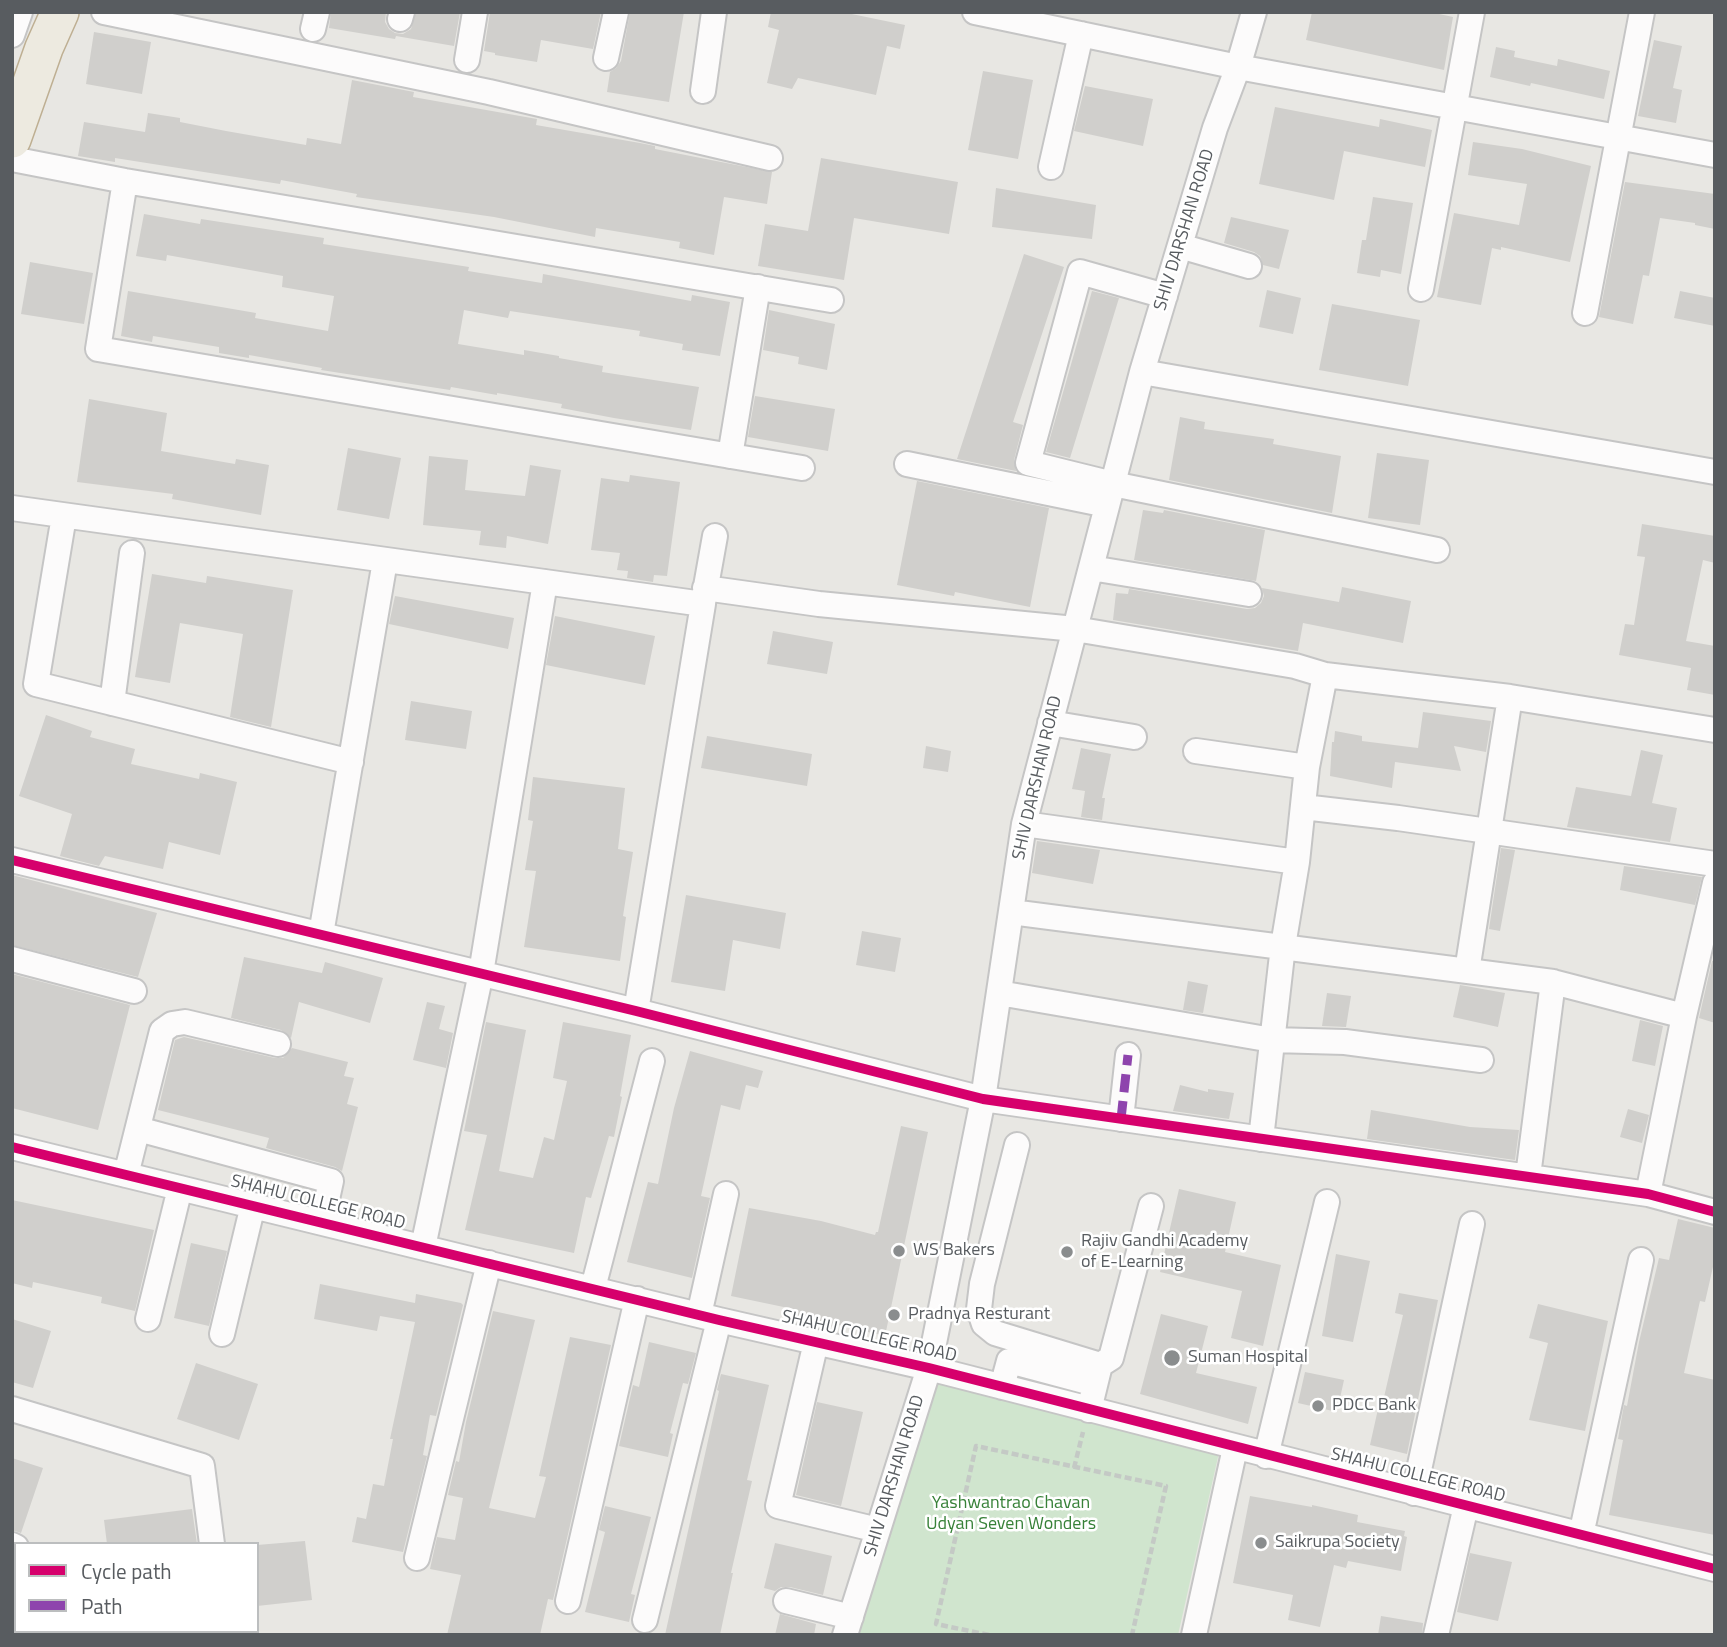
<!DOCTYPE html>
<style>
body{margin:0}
#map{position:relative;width:1727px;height:1647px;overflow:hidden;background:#e8e7e3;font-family:"Titillium Web",sans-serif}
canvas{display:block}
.frame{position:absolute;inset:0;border:14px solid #585c60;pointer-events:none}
.legend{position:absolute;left:14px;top:1542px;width:245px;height:91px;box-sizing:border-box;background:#fff;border:2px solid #bcbebf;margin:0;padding:9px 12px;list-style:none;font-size:21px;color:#585c60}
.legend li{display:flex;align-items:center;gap:14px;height:35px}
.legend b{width:35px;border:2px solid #bcbebf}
</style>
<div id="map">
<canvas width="1727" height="1647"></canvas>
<div class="frame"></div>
<ul class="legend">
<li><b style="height:9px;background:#d6006c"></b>Cycle path</li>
<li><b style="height:9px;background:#8e44ad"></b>Path</li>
</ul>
</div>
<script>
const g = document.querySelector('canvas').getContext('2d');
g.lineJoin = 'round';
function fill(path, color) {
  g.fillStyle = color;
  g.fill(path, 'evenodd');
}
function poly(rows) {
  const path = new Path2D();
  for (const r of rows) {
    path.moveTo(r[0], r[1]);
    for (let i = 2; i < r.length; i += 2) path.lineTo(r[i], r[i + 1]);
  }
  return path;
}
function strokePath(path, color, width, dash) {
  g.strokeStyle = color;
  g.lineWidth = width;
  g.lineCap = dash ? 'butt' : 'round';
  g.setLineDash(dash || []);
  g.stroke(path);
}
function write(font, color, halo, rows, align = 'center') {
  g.font = font + ' "Titillium Web",sans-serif';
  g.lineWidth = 5;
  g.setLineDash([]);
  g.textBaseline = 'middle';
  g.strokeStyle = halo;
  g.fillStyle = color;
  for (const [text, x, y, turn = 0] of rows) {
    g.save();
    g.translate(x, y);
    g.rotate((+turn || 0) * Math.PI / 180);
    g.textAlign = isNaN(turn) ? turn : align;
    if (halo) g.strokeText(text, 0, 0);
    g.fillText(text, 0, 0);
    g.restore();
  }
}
const green = poly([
 [929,1368,1220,1448,1178,1635,845,1635]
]);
const building = poly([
 [331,12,386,12,385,22,389,29,395,33,403,34,411,29,416,12,460,12,454,46,396,36,395,39,329,28],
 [490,12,601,12,593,49,541,40,537,62,495,55,495,53,484,51],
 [630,12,684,12,669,102,607,92,610,72,616,68,621,61],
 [771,12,842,12,905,25,900,49,887,46,876,95,798,78,792,89,767,83,779,30,768,27],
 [1312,12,1430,12,1453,17,1444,70,1306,40],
 [94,32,151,42,142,94,86,84],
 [1654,40,1682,46,1673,88,1682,90,1676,123,1638,116],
 [1496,47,1515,51,1514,57,1557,66,1558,59,1610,71,1604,99,1531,83,1530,86,1490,77],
 [983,71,1033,80,1018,159,968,150],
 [352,80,414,92,413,97,537,119,536,125,640,143,655,146,655,149,772,172,767,204,724,197,714,255,679,248,680,242,596,228,595,237,494,217,356,197,357,194,281,180,280,184,115,158,115,162,78,156,84,122,145,132,148,113,180,118,180,122,226,131,306,145,307,138,341,144],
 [1085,86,1153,99,1143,146,1074,131],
 [1275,107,1379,127,1380,119,1432,130,1425,167,1344,151,1334,200,1259,184],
 [1473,142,1522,149,1591,166,1570,262,1501,247,1501,250,1492,248,1481,305,1437,297,1454,213,1519,225,1527,184,1468,175],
 [821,158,958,182,949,234,854,218,844,280,758,266,765,224,808,231],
 [1625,182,1715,194,1715,229,1695,225,1695,223,1660,218,1649,276,1643,275,1633,324,1599,317],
 [996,188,1096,205,1092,239,992,227],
 [1373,197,1413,203,1401,274,1381,270,1380,277,1357,273,1362,240,1366,240],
 [144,214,200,224,201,219,324,238,323,244,469,267,468,271,542,283,543,274,691,301,692,295,730,302,720,356,682,350,683,344,639,336,640,331,510,311,508,318,464,310,458,344,524,355,524,350,559,356,559,358,603,366,602,372,699,387,691,430,614,418,561,408,562,404,497,393,497,395,451,387,450,390,321,370,322,368,249,355,249,358,219,353,219,347,153,336,152,342,121,336,128,291,256,313,255,318,328,331,334,296,282,287,283,276,167,255,166,261,136,256],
 [1231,217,1289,230,1279,269,1263,265,1260,256,1254,252,1224,243],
 [1024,254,1064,267,1013,422,1023,425,1014,460,1016,471,957,459],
 [30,262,93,273,84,324,21,314],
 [1267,290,1301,298,1293,334,1259,327],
 [1092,291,1119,298,1070,458,1046,452],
 [1680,291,1715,298,1715,326,1674,318],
 [1332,304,1420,320,1408,386,1319,370],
 [769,310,835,324,827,370,798,364,799,357,763,350],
 [755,396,835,409,828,451,748,437],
 [89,399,167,413,161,451,235,464,236,459,269,465,261,515,172,499,173,494,77,482],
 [1180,417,1205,422,1204,429,1274,439,1273,444,1341,456,1332,513,1169,480],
 [348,448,401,458,389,519,337,510],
 [1377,453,1429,460,1420,525,1368,518],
 [429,456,468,460,465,490,525,496,530,465,561,470,548,544,507,536,506,548,479,545,481,531,423,525],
 [630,475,680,482,667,576,654,575,653,582,627,578,628,571,617,570,620,553,591,550,601,478,629,482],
 [917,481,1049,508,1030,607,955,592,954,596,897,585],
 [1143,510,1163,513,1164,510,1265,530,1256,581,1134,560],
 [1642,524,1715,536,1715,563,1703,560,1686,641,1715,646,1715,695,1687,690,1691,668,1619,655,1625,624,1634,625,1645,557,1637,556],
 [152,574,206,583,207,576,293,590,271,727,230,717,243,634,180,623,170,683,135,677],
 [1342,587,1411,601,1403,643,1303,623,1298,651,1113,620,1116,593,1128,594,1129,589,1247,609,1255,608,1261,603,1264,596,1262,588,1339,602],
 [395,596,514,618,508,649,389,624],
 [555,616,655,636,645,685,546,665],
 [773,631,833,642,827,674,767,664],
 [411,701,472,711,466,749,405,740],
 [1423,712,1491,721,1486,752,1454,746,1461,771,1395,762,1392,788,1330,776,1332,742,1334,742,1335,731,1362,736,1362,741,1418,748],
 [46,715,92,731,90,737,135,749,131,764,199,779,200,773,237,782,220,855,169,842,163,869,105,856,99,866,60,856,72,814,19,796],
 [707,736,812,754,807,786,701,768],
 [926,746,951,751,948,772,923,768],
 [1081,748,1111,754,1102,798,1105,798,1102,820,1081,817,1085,791,1072,789],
 [1641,750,1663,755,1652,803,1677,808,1670,842,1567,827,1576,787,1631,796],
 [533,777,625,788,618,849,633,852,623,916,626,917,620,961,524,947,536,871,525,870,533,821,528,820],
 [1037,841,1100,850,1093,884,1032,873],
 [1501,848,1515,850,1500,931,1489,929],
 [1624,866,1702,877,1695,905,1620,890],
 [12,875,157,913,138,977,12,945],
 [686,895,786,913,780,949,733,940,725,991,671,982],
 [862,931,901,938,895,972,856,965],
 [244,957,322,973,325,962,383,978,370,1023,299,1002,291,1038,281,1030,231,1018],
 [1712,961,1715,961,1715,1023,1699,1018],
 [12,974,130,1005,98,1130,12,1108],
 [1188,981,1208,985,1203,1013,1183,1010],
 [1460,985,1505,993,1498,1027,1453,1017],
 [1327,993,1351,996,1346,1027,1322,1026],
 [427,1002,445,1006,439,1029,453,1033,446,1068,413,1060],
 [1640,1020,1663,1026,1655,1066,1632,1061],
 [486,1022,526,1030,499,1171,533,1178,544,1137,554,1140,567,1081,553,1078,563,1022,631,1035,620,1096,622,1097,614,1137,609,1136,591,1198,586,1197,574,1253,465,1230,487,1135,464,1131],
 [184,1037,275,1058,283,1058,292,1048,348,1062,344,1076,354,1078,347,1104,358,1107,342,1171,335,1167,266,1148,269,1138,158,1110,175,1040],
 [690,1051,763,1071,758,1088,746,1085,740,1110,721,1105,701,1196,710,1198,692,1278,627,1262,648,1182,658,1184,674,1108],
 [1180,1085,1208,1092,1208,1089,1234,1093,1229,1119,1173,1111],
 [1628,1109,1649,1115,1642,1143,1620,1137],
 [1371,1110,1470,1127,1519,1130,1515,1160,1367,1139],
 [901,1126,928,1132,885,1336,834,1324,834,1327,797,1318,798,1310,731,1296,749,1208,821,1221,875,1235,876,1232,878,1232],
 [1179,1189,1236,1202,1225,1252,1281,1265,1263,1346,1231,1338,1242,1291,1160,1272],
 [12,1200,154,1230,135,1311,101,1303,102,1297,33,1282,32,1288,12,1283],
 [1678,1219,1715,1228,1715,1258,1705,1302,1700,1301,1684,1373,1715,1380,1715,1535,1609,1515,1623,1440,1618,1439,1622,1416,1624,1405,1627,1406,1639,1342,1659,1258,1669,1260],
 [191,1243,227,1251,209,1326,174,1318],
 [1336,1254,1370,1261,1353,1342,1322,1336],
 [320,1284,415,1303,416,1294,461,1303,463,1305,436,1416,430,1415,423,1455,427,1456,403,1552,352,1542,357,1517,366,1519,373,1484,384,1486,393,1439,390,1439,415,1322,380,1316,377,1331,314,1319],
 [1399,1293,1438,1300,1407,1454,1370,1445,1378,1409,1381,1410,1403,1315,1395,1313],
 [1538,1304,1608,1321,1585,1431,1529,1420,1548,1343,1529,1338],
 [493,1311,535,1320,489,1508,535,1518,546,1477,539,1476,570,1337,611,1345,553,1600,548,1599,540,1635,447,1635,461,1575,430,1569,437,1537,455,1540,463,1498,448,1495,456,1461,459,1462,466,1422],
 [1161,1314,1208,1326,1196,1373,1257,1387,1248,1424,1140,1394],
 [12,1319,51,1331,33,1388,12,1382],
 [649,1342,696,1353,688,1384,683,1383,670,1433,673,1434,668,1457,619,1446,633,1385,639,1387],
 [196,1363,258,1384,239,1440,177,1419],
 [1305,1372,1344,1380,1337,1412,1298,1403],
 [721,1374,769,1385,747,1480,752,1481,731,1573,733,1573,720,1635,665,1635,719,1391,717,1390],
 [817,1402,863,1412,841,1506,796,1495],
 [12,1458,43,1468,21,1533,12,1530],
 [1250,1496,1312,1507,1312,1505,1358,1515,1357,1522,1405,1531,1404,1536,1407,1537,1401,1571,1348,1561,1346,1568,1334,1565,1320,1627,1288,1620,1293,1595,1233,1583],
 [605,1506,651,1517,631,1594,635,1595,629,1622,585,1612,605,1532,599,1530],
 [192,1509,197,1544,107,1544,104,1520],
 [305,1541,312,1600,257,1606,257,1545],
 [775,1543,832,1556,823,1595,790,1587,781,1587,775,1591,764,1588],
 [1470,1553,1512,1562,1498,1621,1457,1612],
 [780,1614,816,1624,814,1635,775,1635],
 [1381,1616,1423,1623,1422,1635,1378,1635]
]);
const path = poly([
 [1074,1468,1083,1432],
 [989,1635,936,1624,976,1446,1166,1486,1132,1635]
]);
const minor = poly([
 [104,12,489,92,770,158],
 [975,12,1238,67,1715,155],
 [400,19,402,12],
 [313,29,317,12],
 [12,35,20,12],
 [606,58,616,12],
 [467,60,475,12],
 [703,91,714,12],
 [12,159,125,181,831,300],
 [1051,167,1081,34],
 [125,181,98,349,802,468],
 [1180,246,1249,266],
 [1421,289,1472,12],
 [1165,296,1080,272,1028,463,1113,484,1437,550],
 [1585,313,1642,12],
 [1142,372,1715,472],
 [730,456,758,287],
 [907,464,1107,505],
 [12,508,703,604,636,1011],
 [64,516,36,684,351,762],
 [1091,568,1249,594],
 [705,588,819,604,1075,629,1295,666,1325,675,1510,697,1715,730],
 [703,603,715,536],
 [112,703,132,553],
 [1050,723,1134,737],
 [1196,751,1307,767],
 [1303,807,1398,818,1715,864],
 [1024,824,1297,862],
 [12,860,636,1011,983,1099,1648,1194,1715,1212],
 [1011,912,1553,982,1684,1016,1648,1194],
 [321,934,385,561],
 [12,959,134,991],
 [1467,971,1510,697],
 [999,993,1272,1040,1345,1042,1481,1060],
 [1684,1016,1715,883],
 [1121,1119,1128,1055],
 [138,1129,331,1181,322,1222],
 [1261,1139,1283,946,1297,862,1307,767,1325,675],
 [1017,1145,982,1284,979,1309,984,1324,995,1333,1100,1365],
 [12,1147,719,1320,929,1368,1715,1569],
 [126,1175,162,1031,172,1024,185,1022,278,1044],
 [1528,1176,1553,982],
 [423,1247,481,973,545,582],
 [593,1288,652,1061],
 [699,1315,726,1194],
 [148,1319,180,1188],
 [222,1334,253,1205],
 [816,1342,778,1506,878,1530],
 [1002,1387,1009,1361,1095,1384],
 [12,1409,202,1466,212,1544],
 [1089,1410,1100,1365,1111,1358,1151,1206],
 [1266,1456,1327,1202],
 [1414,1493,1472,1224],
 [1581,1535,1641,1260],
 [12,1545,16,1547],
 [417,1558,489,1263],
 [568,1601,637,1299],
 [786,1601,851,1617],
 [645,1620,719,1320],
 [213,1635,214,1631],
 [845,1635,929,1368,983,1099,1024,824,1142,372,1215,128,1238,67,1254,12],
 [1194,1635,1235,1448],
 [1436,1635,1466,1506]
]);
const highway = poly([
 [12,139,44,48,60,12]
]);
const quiet = poly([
 [1121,1119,1128,1055]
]);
const cycleway = poly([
 [12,860,636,1011,983,1099,1648,1194,1715,1212],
 [12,1147,719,1320,929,1368,1715,1569]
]);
const markers = [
 [899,1251,7,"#8a8d8e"],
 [1067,1252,7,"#8a8d8e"],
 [894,1315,7,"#8a8d8e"],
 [1172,1358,9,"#8a8d8e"],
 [1318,1406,7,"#8a8d8e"],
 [1261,1543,7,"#8a8d8e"]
];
const streetNames = [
 ["SHIV DARSHAN ROAD",1185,230,-73],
 ["SHIV DARSHAN ROAD",1038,778,-77],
 ["SHAHU COLLEGE ROAD",318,1203,14],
 ["SHAHU COLLEGE ROAD",869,1337,13],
 ["SHIV DARSHAN ROAD",895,1476,-73],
 ["SHAHU COLLEGE ROAD",1418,1476,14]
];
const poiNames = [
 ["Rajiv Gandhi Academy",1081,1242],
 ["of E-Learning",1081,1263],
 ["WS Bakers",913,1251],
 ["Pradnya Resturant",908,1315],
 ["Suman Hospital",1188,1358],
 ["PDCC Bank",1332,1406],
 ["Saikrupa Society",1275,1543]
];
const parkNames = [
 ["Yashwantrao Chavan",1011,1504],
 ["Udyan Seven Wonders",1011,1525]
];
fill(green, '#d0e5ce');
fill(building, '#d0cfcc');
strokePath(minor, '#c5c5c5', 28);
strokePath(highway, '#beaf92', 40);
strokePath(path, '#c4c9c5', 4.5, [7, 3.5]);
strokePath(minor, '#fcfbfb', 24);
strokePath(highway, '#edeae0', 37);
strokePath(quiet, '#8e44ad', 9, [18, 9]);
strokePath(cycleway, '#d6006c', 10);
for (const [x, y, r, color] of markers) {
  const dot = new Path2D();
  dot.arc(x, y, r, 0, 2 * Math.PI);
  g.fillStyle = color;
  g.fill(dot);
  strokePath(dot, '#fff', 2.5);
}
write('18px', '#585c60', '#fff', streetNames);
write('18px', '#585c60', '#fff', poiNames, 'left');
write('18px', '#378138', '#fff', parkNames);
</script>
